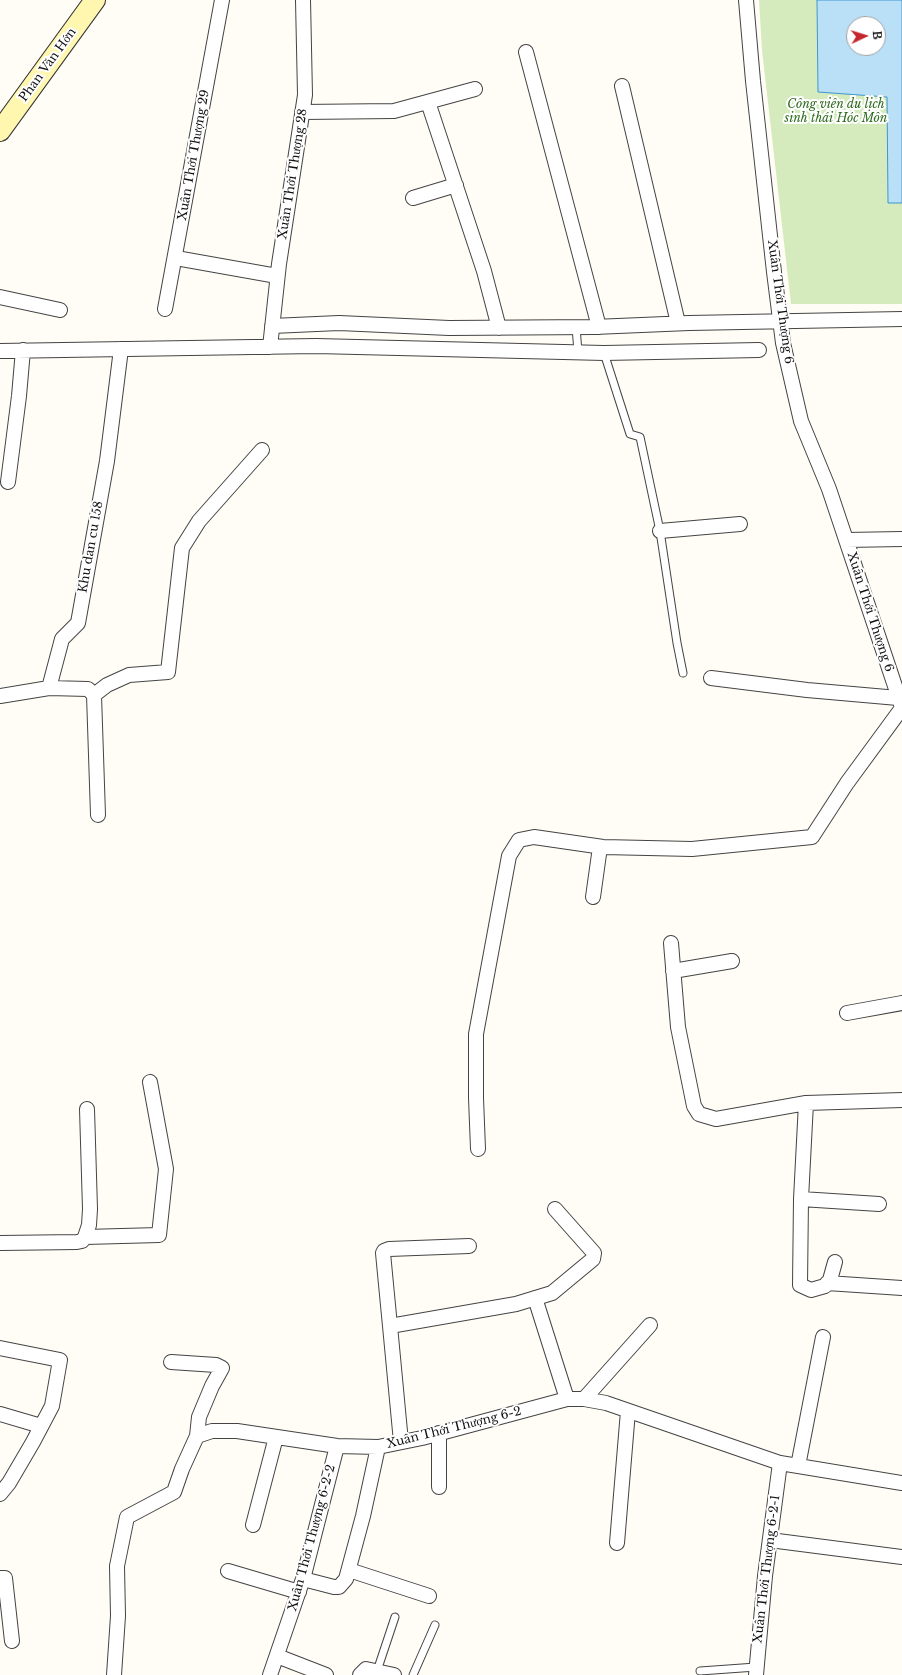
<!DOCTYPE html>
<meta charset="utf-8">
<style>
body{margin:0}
#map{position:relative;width:902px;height:1675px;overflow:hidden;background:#fffdf5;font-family:"Libre Baskerville",serif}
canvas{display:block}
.north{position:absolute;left:846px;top:16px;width:40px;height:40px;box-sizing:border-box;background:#fff;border:1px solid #a0a0a0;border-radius:50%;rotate:86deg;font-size:11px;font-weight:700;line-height:16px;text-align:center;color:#111}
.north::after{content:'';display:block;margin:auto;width:14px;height:18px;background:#c4262e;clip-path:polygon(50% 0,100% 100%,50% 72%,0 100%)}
</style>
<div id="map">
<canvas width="902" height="1675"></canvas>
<div class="north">B</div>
</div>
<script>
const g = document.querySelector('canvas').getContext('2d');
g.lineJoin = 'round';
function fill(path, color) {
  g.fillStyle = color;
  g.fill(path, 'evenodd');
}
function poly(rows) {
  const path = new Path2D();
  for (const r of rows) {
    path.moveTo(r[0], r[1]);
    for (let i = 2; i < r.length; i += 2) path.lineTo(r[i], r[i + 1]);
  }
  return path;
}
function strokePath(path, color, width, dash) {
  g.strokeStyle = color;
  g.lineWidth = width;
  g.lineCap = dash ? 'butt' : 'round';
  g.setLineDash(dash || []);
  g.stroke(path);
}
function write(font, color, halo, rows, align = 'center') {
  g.font = font + ' "Libre Baskerville",serif';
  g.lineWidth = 4;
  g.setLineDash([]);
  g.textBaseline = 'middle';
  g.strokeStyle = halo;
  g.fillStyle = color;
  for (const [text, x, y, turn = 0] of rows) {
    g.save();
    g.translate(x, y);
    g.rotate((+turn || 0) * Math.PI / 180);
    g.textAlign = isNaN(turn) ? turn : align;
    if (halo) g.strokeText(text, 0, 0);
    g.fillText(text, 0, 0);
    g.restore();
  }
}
const green = poly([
 [759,0,902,0,902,304,791,304,762,50],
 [854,24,878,24,878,48,854,48]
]);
const water = poly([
 [817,0,902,0,902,203,888,203,887,97,818,92,817,0],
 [854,24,878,24,878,48,854,48,854,24]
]);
const service = poly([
 [576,327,578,352],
 [604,353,630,434,640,437,660,531,677,643,683,673],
 [377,1671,395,1617],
 [700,1671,756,1667],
 [413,1675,435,1625]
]);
const minor = poly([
 [746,0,753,81,774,272,783,343,801,421,829,489,902,707],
 [526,52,599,327],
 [622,86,678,323],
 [428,102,484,271,499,328],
 [302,112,394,111,475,89],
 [413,198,456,185],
 [176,258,277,276],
 [0,297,60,310],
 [165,309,222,0],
 [272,326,339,323,449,328,594,327,689,323,902,319],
 [270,347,279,264,305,95,303,0],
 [0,351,316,346,604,353,759,350],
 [8,482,19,396,23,350],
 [660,531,740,524],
 [846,540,902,539],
 [711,678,807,690,898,698],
 [49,688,88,689,94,695,98,815],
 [94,695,107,685,129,675,168,672,182,548,199,521,262,450],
 [0,696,49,688,62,639,78,623,107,461,121,349],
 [593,897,600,847],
 [671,943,678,1027,694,1106,699,1114,716,1119,806,1103],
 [673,971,732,961],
 [847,1013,902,1003],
 [478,1149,476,1098,476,1034,509,856,519,840,534,837,603,847,692,849,812,837,847,783,902,708],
 [801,1199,879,1204],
 [85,1237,159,1235,166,1169,150,1082],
 [0,1243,77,1242,82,1241,85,1237,89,1225,90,1209,87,1109],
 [835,1262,830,1280,825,1286,811,1290,800,1285,801,1199,806,1103,902,1100],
 [827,1283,902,1288],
 [535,1298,567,1399],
 [390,1326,383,1253,384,1251,389,1249,469,1246],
 [0,1348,60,1360,52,1406,33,1442,9,1483,0,1494],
 [171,1362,216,1365,222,1368,212,1386,199,1417,197,1436],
 [584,1399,650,1325],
 [0,1414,41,1426],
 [401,1442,390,1326,516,1304,552,1293,593,1259,594,1253,555,1209],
 [798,1466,823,1337],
 [439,1487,439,1433],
 [253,1525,276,1437],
 [770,1540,902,1557],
 [617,1543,628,1411],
 [349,1570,429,1596],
 [228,1571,299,1592],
 [0,1578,5,1578,12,1641],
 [303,1579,334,1587,339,1587,346,1579,363,1516,378,1447],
 [277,1656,326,1675],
 [114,1675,118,1616,117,1566,127,1517,174,1492,182,1469,197,1436,212,1431,237,1431,337,1446,378,1447,422,1438,567,1399,584,1399,606,1403,780,1463,902,1483],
 [270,1675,303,1579,337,1446],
 [360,1675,366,1669,394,1675],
 [756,1675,765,1576,780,1463]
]);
const secondary = poly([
 [0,131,95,0]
]);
const streetNames = [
 ["Phan Văn Hớn",48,65,-54],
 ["Xuân Thới Thượng 29",194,155,-80],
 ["Xuân Thới Thượng 28",293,174,-81],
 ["Xuân Thới Thượng 6",780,302,82],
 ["Khu dan cu 158",91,547,-80],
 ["Xuân Thới Thượng 6",870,612,72],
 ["Xuân Thới Thượng 6-2",454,1428,-14],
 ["Xuân Thới Thượng 6-2-2",312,1538,-75],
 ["Xuân Thới Thượng 6-2-1",767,1569,-83]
];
const parkNames = [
 ["Công viên du lịch",836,105],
 ["sinh thái Hóc Môn",836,119]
];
fill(green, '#d5ebbd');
fill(water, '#b9e0f7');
strokePath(water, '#3f96cf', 1);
strokePath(service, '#444', 9);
strokePath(minor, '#444', 16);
strokePath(secondary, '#333', 22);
strokePath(service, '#fff', 7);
strokePath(minor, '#fff', 14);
strokePath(secondary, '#fff6b0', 20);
write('12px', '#111', '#fff', streetNames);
write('italic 12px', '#2f6b1f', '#fff', parkNames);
</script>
